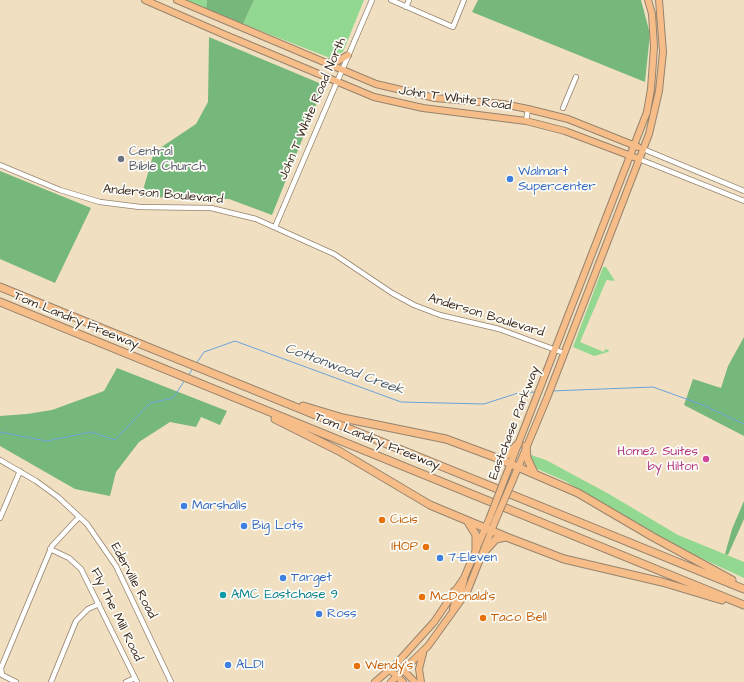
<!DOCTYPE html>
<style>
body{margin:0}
canvas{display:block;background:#f0dfc0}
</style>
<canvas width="744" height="682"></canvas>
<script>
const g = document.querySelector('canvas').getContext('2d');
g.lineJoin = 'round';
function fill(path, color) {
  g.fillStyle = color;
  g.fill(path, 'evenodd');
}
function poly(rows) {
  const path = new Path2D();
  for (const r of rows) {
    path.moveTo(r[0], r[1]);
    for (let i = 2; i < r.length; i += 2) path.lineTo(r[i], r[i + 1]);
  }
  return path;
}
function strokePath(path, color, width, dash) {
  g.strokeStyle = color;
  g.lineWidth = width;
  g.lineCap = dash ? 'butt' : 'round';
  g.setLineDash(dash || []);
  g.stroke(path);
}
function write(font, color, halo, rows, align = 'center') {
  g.font = font + ' "Architects Daughter",sans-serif';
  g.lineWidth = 3.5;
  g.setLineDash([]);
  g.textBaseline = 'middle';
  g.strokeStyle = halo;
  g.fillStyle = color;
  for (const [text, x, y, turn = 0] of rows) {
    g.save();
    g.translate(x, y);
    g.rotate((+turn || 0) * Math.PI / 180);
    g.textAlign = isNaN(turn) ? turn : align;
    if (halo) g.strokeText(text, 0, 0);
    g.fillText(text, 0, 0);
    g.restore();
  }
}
const green = poly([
 [186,0,207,0,206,9],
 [254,0,364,0,343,52,330,58,243,24],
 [603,267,606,267,615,281,607,280,606,281,580,342,604,352,605,349,609,350,608,352,594,356,573,347],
 [528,454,546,460,609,494,678,535,744,562,744,578,664,541,565,481,535,468]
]);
const forest = poly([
 [207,0,254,0,243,24,206,9],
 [478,0,641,0,650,34,645,82,472,12],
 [209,37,324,85,272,215,229,199,141,197,154,152,196,124,208,102],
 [0,171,91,208,55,283,0,259],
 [744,337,744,436,684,405,693,379,721,388,728,366],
 [117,368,227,411,220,425,201,417,196,427,170,422,139,442,116,472,110,496,75,489,0,446,0,416,27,414,52,410,104,391],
 [744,501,744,519,728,555,725,554,732,529]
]);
const stream = poly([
 [196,364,204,352,235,341,401,402,484,404,518,393,535,392],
 [188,376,193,368],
 [552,391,653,387,703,405,744,424],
 [0,432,47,441,91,432,115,440,150,403,173,398,185,380]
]);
const minor = poly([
 [391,0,453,27,464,0],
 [406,7,409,0],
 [563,108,576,77],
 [526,121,528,109],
 [643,149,744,191],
 [639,159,744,201],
 [0,165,60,190,100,202,140,207,211,208,256,219,334,254,392,293,414,305,440,315,499,329,564,353],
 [275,227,372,0],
 [0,460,36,481,58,497,87,524,116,566,171,682],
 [0,518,20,471],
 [50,549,69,558,81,569,137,682],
 [16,682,2,675,1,668,52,546,79,517],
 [51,682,76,621,88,609,99,604],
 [126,682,135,678]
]);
const major = poly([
 [145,0,223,34,374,97,423,108,526,121,565,131,639,159],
 [177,0,376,84,435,98,503,104,528,109,568,119,638,147],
 [327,63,338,61,348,55],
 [505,478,647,112,651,89,654,47,652,14,648,0],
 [512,482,547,398,649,134,659,91,663,52,659,0],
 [464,597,461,592,464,580],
 [453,609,457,596,454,591],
 [402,669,415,682],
 [390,670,403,682],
 [375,682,396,664,434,622,464,578,490,517],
 [391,682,428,646,467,592,496,519],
 [421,682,419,669,423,653]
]);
const highway = poly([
 [0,287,744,589],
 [0,302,744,605],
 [303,406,343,418,446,439,497,458,578,493,653,537,732,580],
 [275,419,339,451,430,505,509,538,564,559,662,582,722,600],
 [526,446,527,458,534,473],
 [498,458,503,458,507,455,518,444],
 [468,522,476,535,476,549],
 [484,552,496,539,506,537]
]);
const majorBridge = poly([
 [490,517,505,478],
 [496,519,512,482]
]);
const markers = [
 [121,159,4,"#6b7280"],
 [510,179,4,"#3f7fe0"],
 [706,459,4,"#d1479c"],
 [184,506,4,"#3f7fe0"],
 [382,520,4,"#e8710a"],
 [244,526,4,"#3f7fe0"],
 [426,547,4,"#e8710a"],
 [440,558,4,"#3f7fe0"],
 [283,578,4,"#3f7fe0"],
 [223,595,4,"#0f9aa8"],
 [422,597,4,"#e8710a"],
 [319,614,4,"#3f7fe0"],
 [483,618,4,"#e8710a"],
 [228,665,4,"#3f7fe0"],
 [357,666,4,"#e8710a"]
];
const streetNames = [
 ["John T White Road",455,99,8],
 ["John T White Road North",313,109,-67],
 ["Anderson Boulevard",163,195,5],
 ["Anderson Boulevard",486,316,17],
 ["Tom Landry Freeway",76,321,22],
 ["Eastchase Parkway",515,423,-69],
 ["Tom Landry Freeway",377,442,22],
 ["Ederville Road",133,581,62],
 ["Fly The Mill Road",116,615,64]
];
const worshipNames = [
 ["Central",129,152],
 ["Bible Church",129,167]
];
const shopNames = [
 ["Walmart",518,172],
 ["Supercenter",518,187],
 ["Marshalls",192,506],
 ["Big Lots",252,526],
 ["7-Eleven",448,558],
 ["Target",291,578],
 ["Ross",327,614],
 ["ALDI",236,665]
];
const hotelNames = [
 ["Home2 Suites",698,452],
 ["by Hilton",698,467]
];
const foodNames = [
 ["Cicis",390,520],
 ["IHOP",418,547,"right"],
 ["McDonald's",430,597],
 ["Taco Bell",491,618],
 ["Wendy's",365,666]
];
const cultureNames = [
 ["AMC Eastchase 9",231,595]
];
const waterNames = [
 ["Cottonwood Creek",344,370,20]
];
fill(green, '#93d891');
fill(forest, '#76b87b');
strokePath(stream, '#6ba3da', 1);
strokePath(minor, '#96846f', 6);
strokePath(major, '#96846f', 8);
strokePath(highway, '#96846f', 9);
strokePath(minor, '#fff', 4.5);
strokePath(major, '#f7bd88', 6);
strokePath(highway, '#f7bd88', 7);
strokePath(majorBridge, '#96846f', 8, []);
strokePath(majorBridge, '#f7bd88', 6);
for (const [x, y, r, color] of markers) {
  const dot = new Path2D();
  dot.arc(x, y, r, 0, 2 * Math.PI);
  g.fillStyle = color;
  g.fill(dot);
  strokePath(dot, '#fdfcf7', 1.5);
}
write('13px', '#3b2a1e', '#fdfcf7', streetNames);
write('13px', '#5b616d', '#fdfcf7', worshipNames, 'left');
write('13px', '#366cbe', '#fdfcf7', shopNames, 'left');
write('13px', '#b23c85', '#fdfcf7', hotelNames, 'right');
write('13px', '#c56008', '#fdfcf7', foodNames, 'left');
write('13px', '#0d838f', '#fdfcf7', cultureNames, 'left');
write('italic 14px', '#4e5a69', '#fdfcf7', waterNames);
</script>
